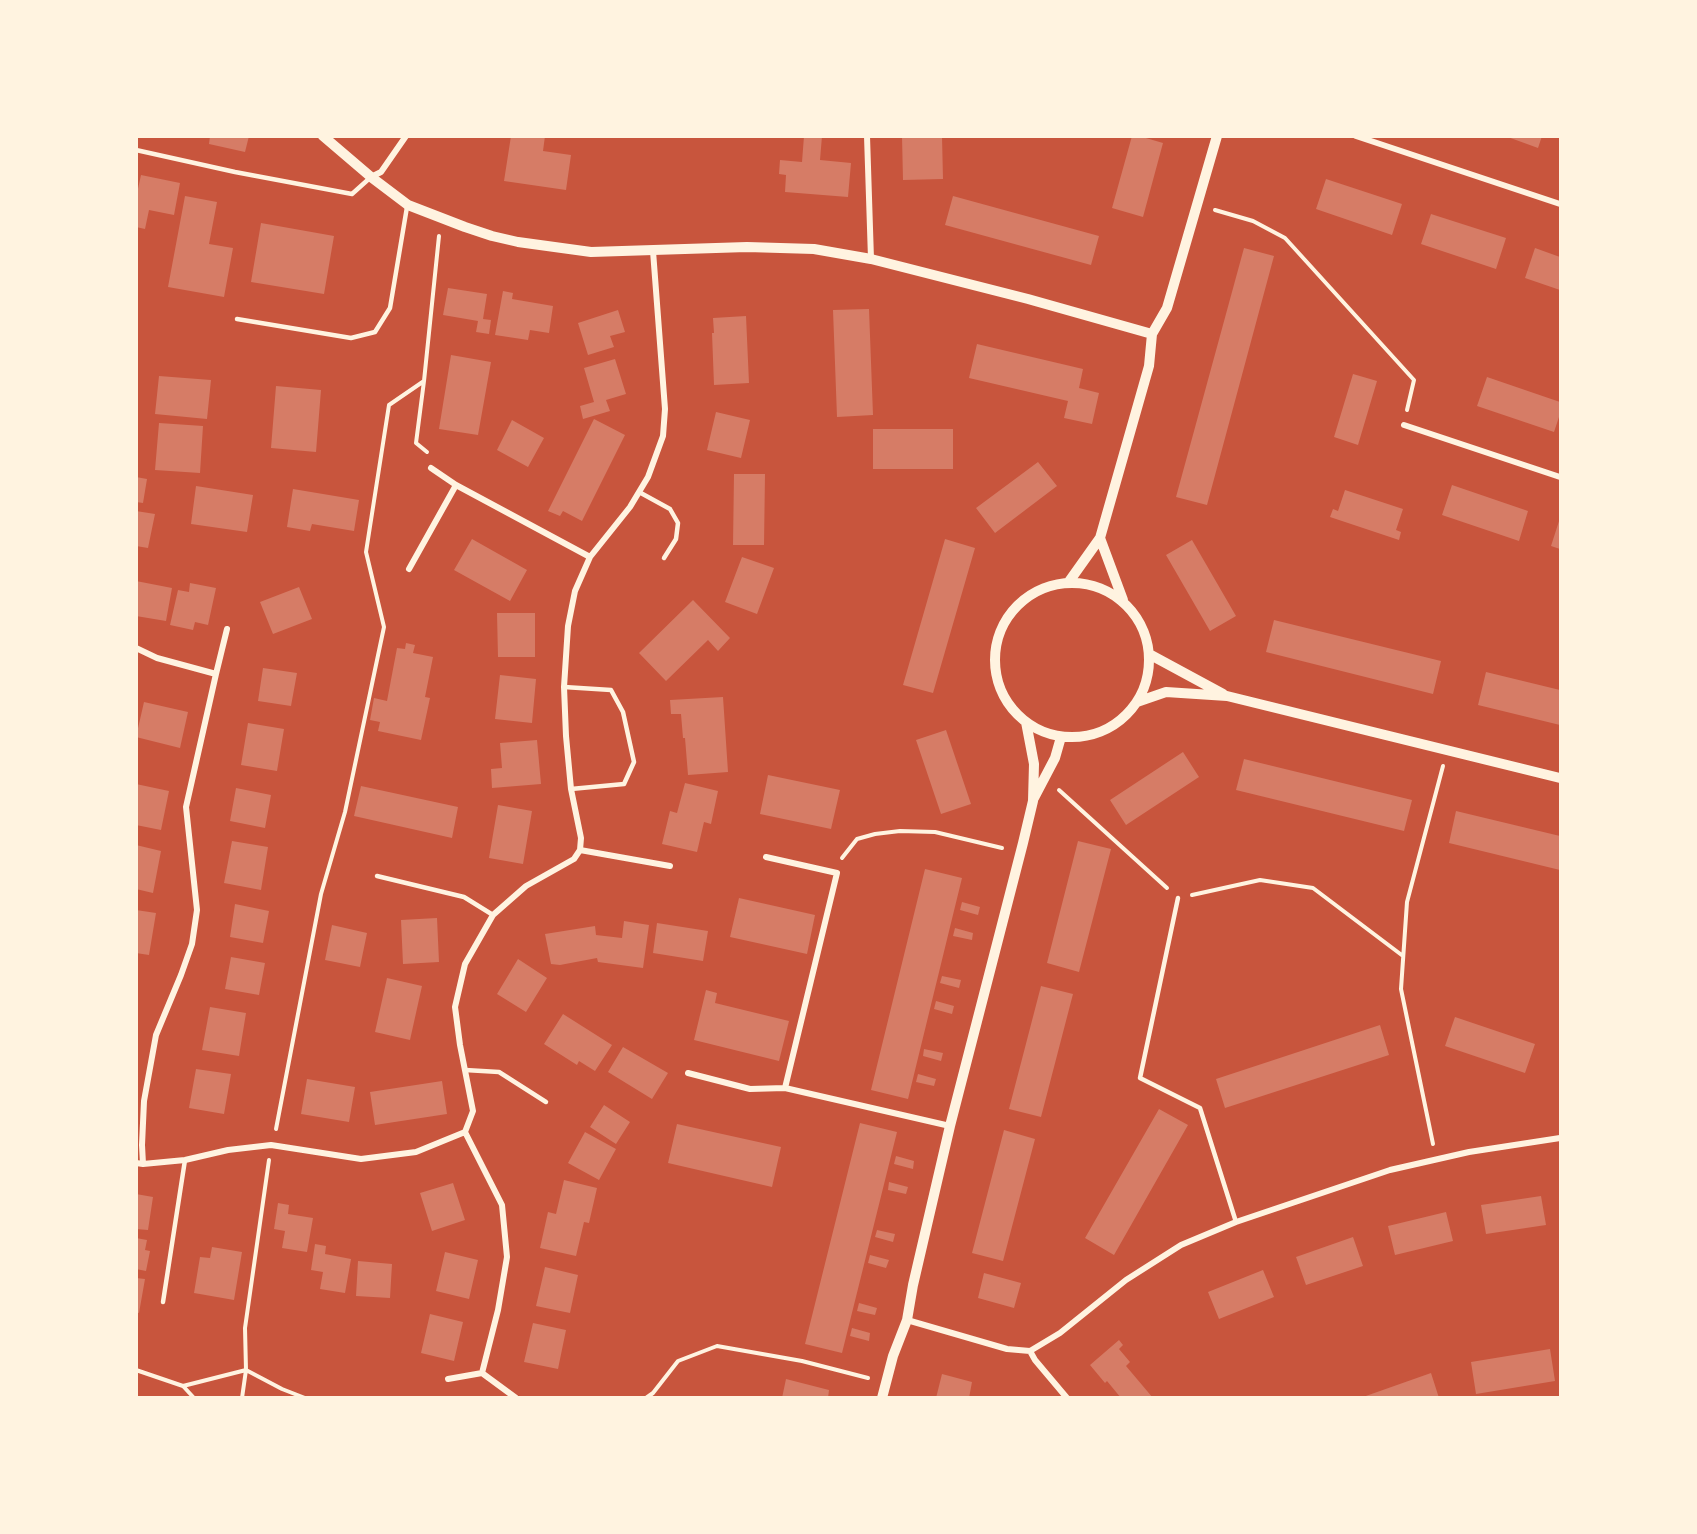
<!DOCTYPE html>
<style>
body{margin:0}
#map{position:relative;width:1697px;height:1534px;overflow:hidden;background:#c8553d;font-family:Arial,sans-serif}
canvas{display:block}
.frame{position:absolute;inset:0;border:138px solid #fff3e0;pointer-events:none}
</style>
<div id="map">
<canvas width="1697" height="1534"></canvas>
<div class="frame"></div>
</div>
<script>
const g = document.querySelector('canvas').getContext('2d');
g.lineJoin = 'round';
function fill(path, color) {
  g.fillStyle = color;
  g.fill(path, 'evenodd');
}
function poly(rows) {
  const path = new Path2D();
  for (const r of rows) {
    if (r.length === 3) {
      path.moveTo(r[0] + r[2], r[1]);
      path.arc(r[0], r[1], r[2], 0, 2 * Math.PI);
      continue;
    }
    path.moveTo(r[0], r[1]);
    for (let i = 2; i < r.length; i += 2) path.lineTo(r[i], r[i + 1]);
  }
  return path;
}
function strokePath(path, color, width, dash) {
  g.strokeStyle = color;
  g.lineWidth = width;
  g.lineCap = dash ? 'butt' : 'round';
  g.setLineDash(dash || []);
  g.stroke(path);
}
const building = poly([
 [210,136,249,136,245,152,209,144],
 [511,136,545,136,543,151,571,155,566,190,504,181],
 [804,136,822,136,820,160,851,163,848,197,785,192,786,175,779,174,780,160,802,162],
 [902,136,942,136,943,179,903,180],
 [1132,136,1139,136,1163,143,1143,217,1112,208],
 [1505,136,1542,136,1538,148],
 [141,175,180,183,174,215,149,210,145,229,136,227,136,198],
 [1326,179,1402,204,1392,235,1316,209],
 [185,196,217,202,209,244,233,248,224,297,168,287],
 [953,196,1099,236,1091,265,945,225],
 [1431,214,1506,238,1496,269,1421,244],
 [261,223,334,236,324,294,251,282],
 [1244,248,1274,256,1207,505,1176,497],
 [1535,248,1560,257,1560,290,1525,278],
 [448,288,487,294,483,319,491,320,489,334,476,332,478,321,443,315],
 [503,291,513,293,512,299,553,306,549,333,530,330,528,340,495,335],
 [869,309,873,415,837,417,833,310],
 [618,310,625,332,610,336,614,347,588,355,578,323],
 [746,316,749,383,714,385,712,333,714,333,713,318],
 [977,344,1083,369,1079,388,1099,393,1092,424,1064,418,1068,401,969,378],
 [451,355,491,362,478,435,439,429],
 [615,359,626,394,606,400,610,411,583,419,580,406,594,402,584,368],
 [1353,374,1377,381,1358,445,1334,437],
 [159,376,211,380,207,419,155,414],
 [1487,377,1560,402,1560,414,1554,432,1477,406],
 [276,386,321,390,316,452,271,448],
 [716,412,750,420,741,458,707,450],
 [594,419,625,435,582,521,563,511,560,516,548,511],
 [512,420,544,438,528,467,497,450],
 [159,423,203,426,200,473,155,470],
 [873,429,953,429,953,469,873,469],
 [1038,462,1057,486,995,533,976,508],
 [734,474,765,474,764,545,733,545],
 [136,477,147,479,143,503,136,502],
 [1452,485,1528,511,1519,541,1442,515],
 [196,486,253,495,247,532,191,524],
 [293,489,359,500,354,531,312,524,310,531,287,527],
 [1345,490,1403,509,1396,530,1401,532,1399,540,1330,517,1333,509,1338,511],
 [136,511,155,514,148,548,136,546],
 [1560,518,1560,549,1551,546],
 [472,539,527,570,510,601,454,570],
 [945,539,975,548,933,693,903,685],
 [1192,540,1236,616,1210,631,1166,555],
 [742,557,774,568,757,614,725,602],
 [136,581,172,588,166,621,136,616],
 [190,583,216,588,208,625,195,622,193,630,170,625,178,590,189,592],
 [299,587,312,619,273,634,260,602],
 [693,600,730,638,718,651,708,640,666,681,639,653],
 [497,613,535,613,535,657,498,657],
 [1274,620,1441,661,1433,694,1266,652],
 [406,643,415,645,413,653,433,657,425,697,430,698,421,740,378,731,380,722,370,720,374,698,387,701,397,648,405,649],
 [263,668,297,673,291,706,258,701],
 [1486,672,1560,690,1560,725,1478,705],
 [500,675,536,679,532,723,495,719],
 [723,697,728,772,688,775,685,738,683,738,681,714,671,714,670,700],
 [144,702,188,712,180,748,136,737],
 [248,723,284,729,277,771,241,765],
 [946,730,971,804,941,814,916,740],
 [537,740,541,784,492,788,491,769,502,768,500,743],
 [1183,752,1199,777,1126,825,1110,800],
 [1244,759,1412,800,1404,831,1236,790],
 [768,775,840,790,831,829,760,814],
 [685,783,718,791,711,824,704,822,697,852,662,844,670,811,677,813],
 [136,784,169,791,161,830,136,825],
 [361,786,458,807,452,838,354,816],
 [236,788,271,795,265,828,230,821],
 [498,805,532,811,523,864,489,858],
 [1456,811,1560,836,1560,870,1449,843],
 [232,841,268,847,261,890,224,883],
 [1078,841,1111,849,1079,972,1047,963],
 [136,845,161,851,153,893,136,889],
 [925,869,962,878,908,1099,871,1090],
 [739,898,815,915,807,954,730,937],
 [962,902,980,907,978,915,960,910],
 [235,904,269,911,263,943,230,937],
 [136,910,156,913,149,955,136,953],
 [437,918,439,962,403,964,401,920],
 [624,921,649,925,643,968,598,962,597,958,560,965,551,964,545,934,595,926,596,935,622,938],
 [657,923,708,931,703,961,653,953],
 [332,925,367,933,360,967,325,960],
 [955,928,973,933,972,940,953,936],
 [231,957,265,963,259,995,225,989],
 [518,959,547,978,526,1012,497,994],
 [942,976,961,980,959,988,940,983],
 [387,978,422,986,410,1040,375,1032],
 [1041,986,1073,994,1041,1117,1009,1109],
 [706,990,717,993,715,1003,789,1021,779,1061,694,1040],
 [936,1001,954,1006,952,1014,934,1009],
 [210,1007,246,1013,239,1056,202,1050],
 [563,1014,612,1045,595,1071,579,1061,577,1065,544,1044],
 [1455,1017,1535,1044,1525,1073,1445,1046],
 [1380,1025,1389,1055,1225,1108,1216,1079],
 [623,1047,668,1073,652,1099,608,1072],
 [924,1049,943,1053,941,1061,923,1056],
 [196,1069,231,1074,224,1114,189,1108],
 [918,1074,936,1079,934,1086,916,1082],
 [307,1079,355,1087,349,1122,301,1114],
 [442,1081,447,1114,375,1125,370,1092],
 [604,1105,630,1122,616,1144,590,1127],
 [1159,1109,1188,1125,1114,1255,1085,1238],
 [860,1123,897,1132,842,1353,805,1344],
 [677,1124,781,1147,772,1187,668,1163],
 [1004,1130,1035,1139,1003,1261,972,1253],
 [585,1132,616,1149,599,1180,568,1163],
 [896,1156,914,1161,913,1169,894,1164],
 [564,1180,597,1188,589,1223,584,1222,576,1256,540,1248,548,1212,556,1214],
 [889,1182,908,1187,906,1194,888,1190],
 [453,1183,465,1220,432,1231,420,1193],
 [136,1194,153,1197,148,1230,136,1229],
 [1541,1196,1546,1225,1486,1234,1481,1205],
 [278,1203,289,1205,288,1214,313,1218,307,1252,282,1248,285,1231,274,1229],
 [1446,1212,1453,1241,1395,1255,1388,1226],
 [877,1230,895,1234,893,1242,875,1237],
 [1353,1237,1363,1266,1306,1285,1296,1257],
 [136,1238,147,1240,145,1250,150,1251,146,1271,136,1269],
 [315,1244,326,1246,325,1254,351,1259,345,1293,320,1289,323,1272,311,1270],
 [212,1247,242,1252,234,1300,194,1293,200,1257,210,1258],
 [445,1252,478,1260,469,1299,436,1291],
 [870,1255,889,1260,886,1268,868,1263],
 [358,1261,392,1264,390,1298,356,1296],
 [545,1267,578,1275,570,1313,536,1306],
 [1263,1270,1274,1297,1219,1319,1208,1292],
 [984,1273,1021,1283,1014,1308,978,1298],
 [136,1278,145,1279,139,1313,136,1312],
 [859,1303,877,1308,875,1315,857,1311],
 [430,1314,463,1322,454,1361,421,1353],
 [533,1323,566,1330,558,1369,524,1362],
 [852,1328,870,1333,869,1341,850,1336],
 [1119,1340,1123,1345,1119,1349,1130,1362,1126,1366,1153,1398,1121,1398,1107,1381,1105,1383,1090,1365],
 [1550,1349,1555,1381,1476,1394,1471,1362],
 [1431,1373,1439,1398,1363,1398,1363,1397],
 [942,1374,972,1382,969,1398,936,1398],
 [786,1379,829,1390,828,1398,782,1398]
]);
const path = poly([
 [1215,210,1253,221,1285,238,1414,380,1407,410],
 [424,381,416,443,427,452],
 [1059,790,1167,888],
 [842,858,857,839,875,834,900,831,935,832,1002,848],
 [1192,895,1260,880,1313,888,1403,956],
 [276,1129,321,894,345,812,384,627,366,552,389,405,424,381,439,236],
 [1433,1144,1401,989,1407,902,1443,766],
 [136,1370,183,1386,194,1398],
 [183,1386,246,1370,282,1389,305,1398],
 [242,1398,246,1370,245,1328,269,1160],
 [646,1398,653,1393,678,1361,717,1346,802,1361,868,1378]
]);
const service = poly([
 [136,150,235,172,352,194,371,177],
 [237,319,351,338,375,332,390,308,407,207],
 [639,492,670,509,678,523,676,539,664,558],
 [564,687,611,690,623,712,634,762,624,784,571,789],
 [377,876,464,897,493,915],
 [1178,898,1140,1078,1200,1108,1236,1222],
 [465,1070,499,1072,546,1102],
 [163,1302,185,1160]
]);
const minor = poly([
 [867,136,871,259],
 [1356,136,1560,204],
 [371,177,381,172,406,136],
 [1404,425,1560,477],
 [431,468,456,485,590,557],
 [409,569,456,485],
 [136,648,157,658,216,674,186,807,197,910,192,944,181,975,156,1035,144,1101,142,1145,143,1164],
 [216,674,227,629],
 [580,850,670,866],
 [766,857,837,873,785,1088],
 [688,1073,750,1089,785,1088,950,1126],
 [136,1163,143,1164,185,1160,228,1150,271,1145,361,1159,416,1152,465,1132],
 [907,1320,1007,1349,1030,1351,1035,1360,1067,1398],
 [1030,1351,1060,1333,1126,1280,1181,1245,1236,1222,1390,1170,1469,1152,1560,1138],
 [482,1373,516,1398],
 [448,1379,482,1373,498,1310,507,1257,502,1205,465,1132,473,1111,460,1045,455,1007,465,964,493,915,526,886,574,859,580,850,581,838,571,789,566,736,564,687,568,626,575,591,590,557,630,507,648,477,663,436,665,409,653,251]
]);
const tertiary = poly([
 [323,136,371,177,408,205,465,227,492,236,518,242,591,252,747,247,814,249,871,259,1028,299,1152,334],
 [1100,538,1123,600],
 [1068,583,1100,538,1149,366,1152,334,1167,308,1217,136],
 [1072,660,77],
 [1149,654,1223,694],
 [1137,702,1166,692,1227,696,1560,778],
 [1034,798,1055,758,1061,737],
 [882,1398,893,1356,907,1320,913,1285,950,1126,1023,843,1033,801,1034,764,1026,722]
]);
fill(building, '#d67c66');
strokePath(path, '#fff3e0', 4);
strokePath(service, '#fff3e0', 4.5);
strokePath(minor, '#fff3e0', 6);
strokePath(tertiary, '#fff3e0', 10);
</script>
